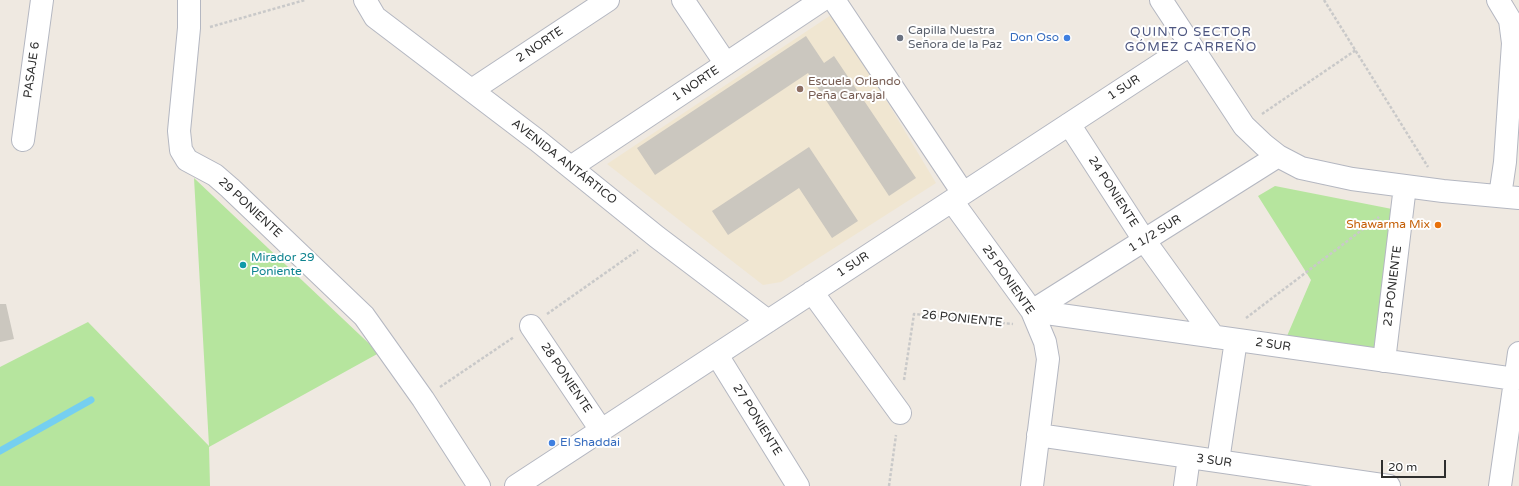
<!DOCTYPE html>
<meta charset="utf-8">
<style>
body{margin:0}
#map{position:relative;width:1519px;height:486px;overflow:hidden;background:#efe9e1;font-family:"Varela Round",sans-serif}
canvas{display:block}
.scale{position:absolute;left:1381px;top:460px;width:65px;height:18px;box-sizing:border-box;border:2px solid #2e2e2e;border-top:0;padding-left:5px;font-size:12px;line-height:14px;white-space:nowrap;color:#2e2e2e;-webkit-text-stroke:3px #fff;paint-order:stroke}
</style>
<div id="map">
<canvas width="1519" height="486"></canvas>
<div class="scale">20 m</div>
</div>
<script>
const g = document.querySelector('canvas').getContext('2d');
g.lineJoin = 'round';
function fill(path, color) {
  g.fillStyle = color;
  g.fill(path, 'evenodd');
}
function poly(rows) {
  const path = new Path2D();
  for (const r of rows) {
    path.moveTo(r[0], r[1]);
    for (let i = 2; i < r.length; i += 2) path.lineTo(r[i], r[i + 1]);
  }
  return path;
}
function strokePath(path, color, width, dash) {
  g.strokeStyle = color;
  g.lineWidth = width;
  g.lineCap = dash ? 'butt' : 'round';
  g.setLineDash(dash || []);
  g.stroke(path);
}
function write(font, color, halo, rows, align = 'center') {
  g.font = font + ' "Varela Round",sans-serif';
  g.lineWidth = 4;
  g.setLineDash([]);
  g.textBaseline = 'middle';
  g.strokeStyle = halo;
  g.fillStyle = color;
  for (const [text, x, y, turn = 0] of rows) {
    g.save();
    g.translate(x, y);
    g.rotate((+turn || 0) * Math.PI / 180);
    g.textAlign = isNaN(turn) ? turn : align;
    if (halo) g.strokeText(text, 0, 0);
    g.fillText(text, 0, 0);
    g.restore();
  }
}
const education = poly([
 [834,13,936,183,781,282,763,285,607,164]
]);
const green = poly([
 [194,178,379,353,209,447,210,486,0,486,0,367,88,322,209,446],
 [1275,186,1392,209,1374,350,1287,336,1311,280,1258,196]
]);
const stream = poly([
 [0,451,91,400]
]);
const building = poly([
 [806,36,824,63,834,56,916,178,889,196,808,73,655,175,637,148],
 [809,147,858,221,832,238,799,188,728,235,712,211],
 [0,304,6,304,14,339,0,342]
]);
const path = poly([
 [1324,0,1428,167],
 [210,27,305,0],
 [1262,114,1356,50],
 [547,314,638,250],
 [1246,318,1379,217],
 [904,380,914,314,1013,324],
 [440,387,514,337],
 [889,486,896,435]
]);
const minor = poly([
 [189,0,189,28,179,131,181,150,187,160,215,175,230,188,364,316,423,399,479,486],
 [365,0,375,17,538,141,657,237,768,321],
 [683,0,726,64],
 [834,0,963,193],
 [1161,0,1244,126,1264,145,1278,156,1301,168,1352,179,1443,191,1519,198],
 [1498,0,1510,20,1513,43,1505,162,1500,196],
 [472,90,608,0],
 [1069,124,1144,240,1214,337],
 [23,140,42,0],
 [571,167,822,0],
 [952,201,1032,311,1045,342,1048,359,1032,486],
 [812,292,900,413],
 [1032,311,1515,379],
 [1032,311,1278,156],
 [531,326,601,430],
 [717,355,798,486],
 [1384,361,1405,186],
 [1038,435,1389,486],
 [1218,461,1236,340],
 [516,486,1190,45],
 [1185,486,1189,457],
 [1500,486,1519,353]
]);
const markers = [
 [900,38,4,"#6b7280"],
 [1067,38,4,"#3f7fe0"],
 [800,89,4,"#8d6e63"],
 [1438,225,4,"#e8710a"],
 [243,265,4,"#0f9aa8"],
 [552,443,4,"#3f7fe0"]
];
const worshipNames = [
 ["Capilla Nuestra",908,31],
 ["Señora de la Paz",908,45]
];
const shopNames = [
 ["Don Oso",1059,38],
 ["El Shaddai",560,443,"left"]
];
const streetNames = [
 ["2 NORTE",540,45,-34],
 ["PASAJE 6",32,70,-82],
 ["1 NORTE",696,84,-34],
 ["1 SUR",1124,88,-33],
 ["AVENIDA ANTÁRTICO",564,162,38],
 ["24 PONIENTE",1113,192,57],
 ["29 PONIENTE",250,208,43],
 ["1 1/2 SUR",1155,234,-32],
 ["1 SUR",853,265,-33],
 ["25 PONIENTE",1008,280,55],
 ["23 PONIENTE",1393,286,-83],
 ["26 PONIENTE",962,319,6],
 ["2 SUR",1273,345,8],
 ["28 PONIENTE",566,378,56],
 ["27 PONIENTE",757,420,58],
 ["3 SUR",1214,461,8]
];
const educationNames = [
 ["Escuela Orlando",808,82],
 ["Peña Carvajal",808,96]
];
const foodNames = [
 ["Shawarma Mix",1430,225]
];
const cultureNames = [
 ["Mirador 29",251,258],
 ["Poniente",251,272]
];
const neighbourhoodNames = [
 ["QUINTO SECTOR",1191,33],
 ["GÓMEZ CARREÑO",1191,48]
];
fill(education, '#f0e6d1');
fill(green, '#b6e59e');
strokePath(stream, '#75cff0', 7);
fill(building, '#cbc7bf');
strokePath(minor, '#b4b7c1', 24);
strokePath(path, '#c9c9c9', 2.5, [3, 2]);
strokePath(minor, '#fff', 22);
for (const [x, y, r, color] of markers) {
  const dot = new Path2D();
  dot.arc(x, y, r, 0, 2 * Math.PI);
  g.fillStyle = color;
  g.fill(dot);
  strokePath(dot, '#fff', 1.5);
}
write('12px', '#5b616d', '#fff', worshipNames, 'left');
write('12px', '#366cbe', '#fff', shopNames, 'right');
write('12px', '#2e2e2e', '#fff', streetNames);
write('12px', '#785e54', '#fff', educationNames, 'left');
write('12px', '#c56008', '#fff', foodNames, 'right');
write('12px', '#0d838f', '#fff', cultureNames, 'left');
g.letterSpacing = '1px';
write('13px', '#4d5680', '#fff', neighbourhoodNames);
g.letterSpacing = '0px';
</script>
